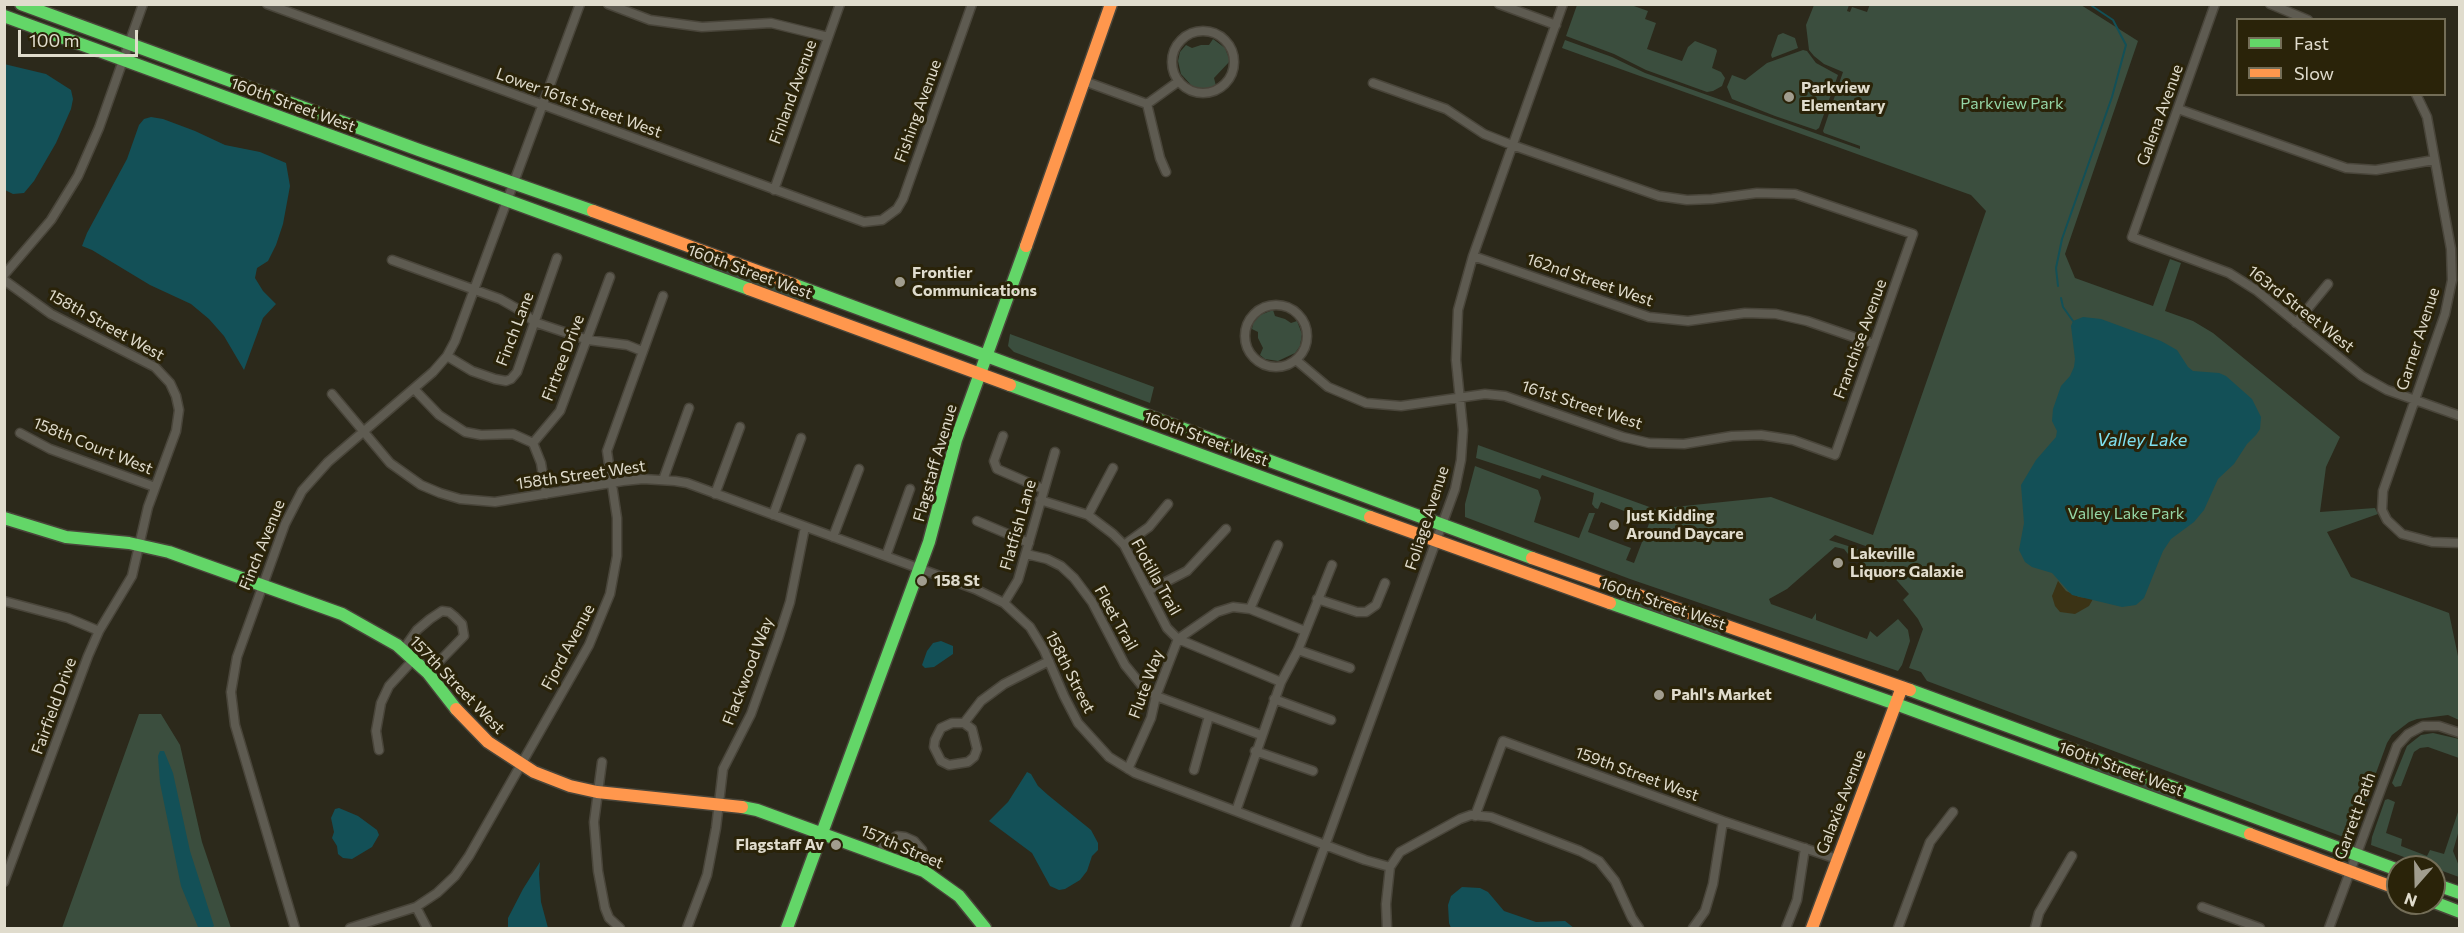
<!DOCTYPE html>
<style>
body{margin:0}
#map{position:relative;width:2464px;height:933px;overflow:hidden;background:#2c291b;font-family:Commissioner,sans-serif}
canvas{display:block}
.frame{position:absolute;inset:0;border:6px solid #e0dccd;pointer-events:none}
.legend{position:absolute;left:2236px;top:18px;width:210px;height:78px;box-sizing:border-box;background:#2a2309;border:2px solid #736d57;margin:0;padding:8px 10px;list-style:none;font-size:18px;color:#e0dccd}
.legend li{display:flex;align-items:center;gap:12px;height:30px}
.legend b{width:30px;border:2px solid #736d57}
.north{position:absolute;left:2386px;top:855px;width:60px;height:60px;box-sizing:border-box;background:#2a2309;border:2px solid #736d57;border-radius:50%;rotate:200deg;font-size:16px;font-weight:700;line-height:24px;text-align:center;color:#e0dccd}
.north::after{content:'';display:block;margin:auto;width:21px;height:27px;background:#a19d8f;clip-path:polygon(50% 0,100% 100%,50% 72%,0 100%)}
.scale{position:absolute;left:18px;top:30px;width:120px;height:27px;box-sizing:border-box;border:3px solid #e0dccd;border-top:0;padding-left:8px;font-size:18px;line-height:21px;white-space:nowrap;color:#e0dccd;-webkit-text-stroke:4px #2a2309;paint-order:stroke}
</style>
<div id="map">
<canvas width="2464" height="933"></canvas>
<div class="frame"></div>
<ul class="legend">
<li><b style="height:8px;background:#63d668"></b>Fast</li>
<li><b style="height:8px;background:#ff974d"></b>Slow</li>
</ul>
<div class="north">N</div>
<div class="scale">100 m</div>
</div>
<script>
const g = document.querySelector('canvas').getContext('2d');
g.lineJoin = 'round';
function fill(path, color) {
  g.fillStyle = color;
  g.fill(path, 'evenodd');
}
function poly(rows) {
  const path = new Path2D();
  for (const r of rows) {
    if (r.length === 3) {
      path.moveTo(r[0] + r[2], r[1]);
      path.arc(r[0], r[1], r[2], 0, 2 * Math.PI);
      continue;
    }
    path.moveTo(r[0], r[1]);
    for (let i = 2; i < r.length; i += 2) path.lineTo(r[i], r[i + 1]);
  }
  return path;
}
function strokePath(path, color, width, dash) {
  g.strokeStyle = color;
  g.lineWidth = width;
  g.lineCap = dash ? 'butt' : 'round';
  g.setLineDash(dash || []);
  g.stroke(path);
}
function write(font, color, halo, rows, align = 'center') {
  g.font = font + ' Commissioner,sans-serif';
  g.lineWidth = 6;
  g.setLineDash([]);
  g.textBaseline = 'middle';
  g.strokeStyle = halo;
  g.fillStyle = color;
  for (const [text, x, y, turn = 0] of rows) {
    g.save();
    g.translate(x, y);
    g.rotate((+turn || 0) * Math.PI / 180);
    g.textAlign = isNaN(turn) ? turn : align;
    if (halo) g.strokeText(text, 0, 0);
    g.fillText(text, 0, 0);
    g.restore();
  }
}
const green = poly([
 [1870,4,2081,5,2138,41,2065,254,2075,278,2153,306,2170,259,2181,263,2165,311,2193,321,2213,333,2340,437,2326,467,2320,512,2375,508,2378,514,2327,532,2351,577,2449,613,2459,661,2459,720,2448,715,2417,719,2409,722,2392,735,2387,743,2354,833,2349,831,2346,838,1927,681,1921,672,1909,668,1923,629,1918,619,1903,600,1909,594,1890,573,1883,577,1876,568,1870,573,1851,551,1848,554,1844,549,1835,547,1787,589,1769,599,1771,604,1812,619,1816,613,1816,620,1867,639,1870,631,1877,637,1898,619,1908,630,1910,641,1902,665,1898,671,1630,579,1465,517,1465,504,1475,466,1538,490,1541,498,1534,522,1579,538,1589,513,1595,513,1588,532,1631,548,1626,560,1634,563,1650,521,1601,502,1598,509,1595,508,1592,504,1594,493,1542,475,1540,479,1476,458,1478,445,1655,509,1771,497,1873,535,1986,211,1971,195,1562,48,1565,40,1612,57,1645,73,1860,149,1860,146,1824,133,1823,131,1843,72,1824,64,1814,56,1809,50,1806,25,1814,5,1849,5,1847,11,1850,12,1852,7,1867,12],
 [1835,535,1882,552,1882,553,1864,551,1829,540],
 [1577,5,1631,5,1648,11,1645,19,1656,23,1647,49,1682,61,1688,47,1695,41,1716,49,1717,51,1712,68,1721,72,1725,78,1722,86,1713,91,1707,92,1646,70,1614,54,1566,36],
 [1783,33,1795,38,1798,48,1772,58,1771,55,1778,35],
 [1213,39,1225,48,1230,61,1214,78,1216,86,1204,89,1193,87,1181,74,1178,61,1180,52,1186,45,1192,48,1201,45,1209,45],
 [1803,50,1807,51,1816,63,1838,75,1819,128,1816,130,1775,116,1732,99,1727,87,1732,75,1745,80,1767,63],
 [692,256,805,298,803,303,690,262],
 [1273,310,1275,316,1285,319,1291,323,1297,321,1302,334,1300,346,1295,353,1278,361,1265,359,1260,355,1263,348,1258,338,1258,332,1252,329,1253,323,1260,315],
 [1010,334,1154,387,1150,403,1014,352,1008,346],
 [1621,596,1722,630,1720,635,1620,602],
 [139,714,161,714,180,745,202,842,231,928,62,928],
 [2433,733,2459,739,2459,758,2428,747,2420,748,2414,752,2401,786,2395,787,2392,783,2407,746,2421,735],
 [2078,759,2176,795,2175,801,2077,765],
 [2388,799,2395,802,2386,833,2402,839,2401,846,2427,856,2430,850,2444,854,2459,809,2459,830,2453,851,2459,866,2459,877,2371,845,2372,837,2385,800]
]);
const sand = poly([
 [2058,581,2066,591,2079,597,2093,599,2089,606,2075,614,2060,612,2055,606,2052,596]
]);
const water = poly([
 [4,64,46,74,71,90,73,99,71,109,56,143,34,181,24,193,13,194,5,190],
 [151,117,163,119,195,131,225,145,260,152,286,163,290,186,283,224,276,245,268,261,257,268,255,278,263,291,276,304,263,318,244,370,224,336,209,319,191,304,150,285,92,250,82,246,87,233,127,159,139,125,144,119],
 [2083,317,2101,319,2161,341,2177,350,2188,367,2193,371,2219,373,2226,376,2252,399,2261,417,2260,429,2256,435,2247,444,2234,464,2218,479,2204,510,2194,522,2171,539,2163,551,2144,598,2136,605,2122,607,2072,595,2052,573,2032,567,2025,562,2019,550,2024,523,2021,485,2036,460,2056,437,2057,431,2052,421,2053,409,2061,386,2070,376,2074,367,2075,359,2071,326,2073,321],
 [941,641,953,646,953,654,934,667,925,668,922,665,927,651,933,643],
 [160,751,164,751,173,773,190,851,214,926,211,928,198,927,181,886,160,783,158,756],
 [1027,772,1031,774,1038,786,1048,795,1091,830,1098,843,1098,850,1092,856,1087,871,1080,880,1065,889,1059,890,1050,886,1032,853,989,821,1008,802],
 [339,808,358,816,377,830,379,835,372,847,352,859,343,858,338,854,337,846,332,838,334,832,331,818,335,809],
 [540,862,539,874,541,902,548,928,508,928,508,918,523,889],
 [1462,887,1480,888,1488,892,1504,911,1536,922,1565,921,1574,928,1451,928,1449,923,1448,905,1451,896]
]);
const stream = poly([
 [2058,286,2056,268,2062,239,2112,97,2126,45,2113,20,2089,4],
 [2061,298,2063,307,2073,321]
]);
const street = poly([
 [267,4,864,222,882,220,897,209,903,199,972,4],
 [608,4,650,20,702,27,771,23,828,37],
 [1499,4,1556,25],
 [2215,4,2132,237,2229,273,2256,290,2362,376,2387,390,2460,416],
 [2270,4,2308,20],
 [1203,62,31],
 [1084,81,1147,104,1160,158,1166,172],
 [2416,94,2427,117,2451,249,2452,280,2445,314,2383,491,2382,510,2387,520,2402,534,2432,542,2460,543],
 [1147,104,1179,81],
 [2178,109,2346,168,2376,170,2434,160],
 [774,190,840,4],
 [1473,256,1649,317,1688,321,1745,313,1776,314,1807,321,1874,344],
 [392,260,500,299,523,312,534,322,588,340,627,345,642,351],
 [4,275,51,220,78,176,99,128,143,4],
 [4,280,51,314,155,367,170,383,176,396,179,410,176,431,148,507,132,576,99,631,88,656,4,882],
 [1276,336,31],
 [2296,323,2328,284],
 [447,356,472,371,495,379,506,381,511,379,517,372,557,258],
 [1296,360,1328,387,1366,403,1401,406,1485,394,1505,396,1623,437,1649,443,1684,444,1732,436,1761,435,1793,440,1835,455,1913,234,1795,194,1757,193,1712,199,1687,200,1659,196,1512,145,1484,134,1446,109,1373,83],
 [415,390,439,415,465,432,481,435,513,434,533,443,541,463,546,494],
 [332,394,390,463,421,485,440,493,460,499,495,502,623,481,643,479,675,481,687,483,975,589,1004,603,1030,627,1044,650,1064,696,1078,723,1109,757,1135,773,1365,860,1390,867,1400,852,1460,819,1471,815,1491,817,1580,851,1599,861,1615,881,1632,918,1639,928],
 [20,433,50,449,155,487],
 [1003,436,994,461,997,469,1043,489],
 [533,443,560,411,610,277],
 [663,480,689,408],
 [715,494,740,427],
 [1040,500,1088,515,1113,534,1124,545,1167,628,1178,639,1281,682],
 [773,515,801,438],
 [1088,515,1113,468],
 [977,521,1029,543],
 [833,537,859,469],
 [1124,545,1149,527,1168,504],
 [1026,554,1047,559,1061,566,1074,578,1092,602,1125,665,1143,687,1156,696,1261,735],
 [886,556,910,489],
 [1148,591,1187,571,1226,529],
 [1317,599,1357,612,1366,612,1376,605,1385,583],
 [4,601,68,618,99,631],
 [1004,603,1018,580,1055,452],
 [1250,609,1278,545],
 [403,650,417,630,430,619,442,611,449,612,454,616,462,624,464,636,428,673],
 [1298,650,1350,668],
 [1274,699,1331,720],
 [964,723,972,729,977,749,974,757,968,762,949,765,941,761,934,747,935,740,941,728,952,723,964,723,981,701,1004,684,1049,661],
 [379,750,376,731,381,703,389,686,413,660],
 [1255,751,1313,771],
 [602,762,594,822,598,871,605,908,609,918,620,928],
 [1128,769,1151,718,1156,696,1178,639,1217,612,1233,607,1250,609,1305,631],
 [1194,770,1209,716],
 [1236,811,1281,682,1298,650,1332,565],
 [1475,816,1503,741,1723,821,1837,859],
 [880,854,885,843,897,836,905,837,914,841,922,850,924,858,921,870],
 [416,907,427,928],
 [2202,907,2260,928],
 [295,928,235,725,231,692,237,657,285,524,302,491,328,462,433,372,447,356,455,341,580,4],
 [350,928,416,907,437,893,455,876,469,856,589,645,610,594,617,556,617,518,607,451,663,296],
 [687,928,707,875,716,828,723,769,751,714,778,639,790,602,805,527],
 [1295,928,1455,489,1461,460,1463,430,1456,360,1458,310,1473,256,1563,4],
 [1387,928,1386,904,1390,867],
 [1693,928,1705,911,1713,884,1723,821],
 [1786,928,1797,900,1805,848],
 [1898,928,1930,842,1953,812],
 [2035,928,2039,913,2072,856],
 [2329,928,2397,746,2408,734,2423,726,2439,726,2460,733]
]);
const fast = poly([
 [21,4,419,150,593,211],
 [4,16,749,289],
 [795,285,1532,558],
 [1010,385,1370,517],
 [4,518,66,537,129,543,169,552,342,614,397,645,428,673,456,709],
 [1610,603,1896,704,2250,834],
 [1910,690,2398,870],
 [742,807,757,810,924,871,959,896,985,928],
 [2434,884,2460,893],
 [2434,902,2460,912],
 [787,928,929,542,956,440,1026,246]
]);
const slow = poly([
 [593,211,795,285],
 [1026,246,1111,4],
 [749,289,1010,385],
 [1370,517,1610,603],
 [1532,558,1910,690],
 [456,709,488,742,534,772,570,786,597,792,742,807],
 [2250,834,2398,889],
 [1812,928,1902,687]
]);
const markers = [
 [1789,97,6,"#a19d8f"],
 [900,282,6,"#a19d8f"],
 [1614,525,6,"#a19d8f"],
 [1838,563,6,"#a19d8f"],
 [922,581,6,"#a19d8f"],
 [1659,695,6,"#a19d8f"],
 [836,845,6,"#a19d8f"]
];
const poiNames = [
 ["Parkview",1801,88],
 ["Elementary",1801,106],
 ["Frontier",912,273],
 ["Communications",912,291],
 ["Just Kidding",1626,516],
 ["Around Daycare",1626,534],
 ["Lakeville",1850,554],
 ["Liquors Galaxie",1850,572],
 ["158 St",934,581],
 ["Pahl's Market",1671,695],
 ["Flagstaff Av",824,845,"right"]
];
const streetNames = [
 ["Finland Avenue",793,92,-70],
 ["Lower 161st Street West",579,103,20],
 ["160th Street West",293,105,20],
 ["Fishing Avenue",918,111,-70],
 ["Galena Avenue",2160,115,-70],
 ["160th Street West",750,272,20],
 ["162nd Street West",1590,280,19],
 ["163rd Street West",2301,309,38],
 ["158th Street West",106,325,29],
 ["Finch Lane",515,329,-69],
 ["Franchise Avenue",1860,339,-70],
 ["Garner Avenue",2418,339,-72],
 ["Firtree Drive",563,358,-69],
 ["161st Street West",1582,405,18],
 ["160th Street West",1206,439,20],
 ["158th Court West",93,446,22],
 ["Flagstaff Avenue",935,463,-74],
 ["158th Street West",581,475,-8],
 ["Foliage Avenue",1427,518,-72],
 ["Flatfish Lane",1018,525,-74],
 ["Finch Avenue",262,545,-68],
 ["Flotilla Trail",1156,577,61],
 ["160th Street West",1663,604,19],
 ["Fleet Trail",1116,618,61],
 ["Fjord Avenue",568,647,-62],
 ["Flackwood Way",748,671,-69],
 ["158th Street",1070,672,63],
 ["Flute Way",1146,684,-70],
 ["157th Street West",457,685,46],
 ["Fairfield Drive",54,706,-70],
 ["160th Street West",2121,769,20],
 ["159th Street West",1637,774,20],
 ["Galaxie Avenue",1841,802,-69],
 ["Garrett Path",2355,816,-70],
 ["157th Street",902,847,23]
];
const parkNames = [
 ["Parkview Park",2012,104],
 ["Valley Lake Park",2126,514]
];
const waterNames = [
 ["Valley Lake",2142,440]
];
fill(green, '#3b4e3e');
fill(sand, '#3b3315');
fill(water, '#135057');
strokePath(stream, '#135057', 2);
strokePath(street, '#49453a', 11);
strokePath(fast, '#49453a', 15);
strokePath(slow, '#49453a', 15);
strokePath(street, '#5e5b51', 8);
strokePath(fast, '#63d668', 12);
strokePath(slow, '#ff974d', 12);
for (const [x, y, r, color] of markers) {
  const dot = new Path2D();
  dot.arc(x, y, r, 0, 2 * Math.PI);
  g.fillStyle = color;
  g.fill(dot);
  strokePath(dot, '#2a2309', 2);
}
write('bold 16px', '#e0dccd', '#2a2309', poiNames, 'left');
write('16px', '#e0dccd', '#2a2309', streetNames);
write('16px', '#95d6a6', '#2a2309', parkNames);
write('italic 18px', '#7fe1f1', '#2a2309', waterNames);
</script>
